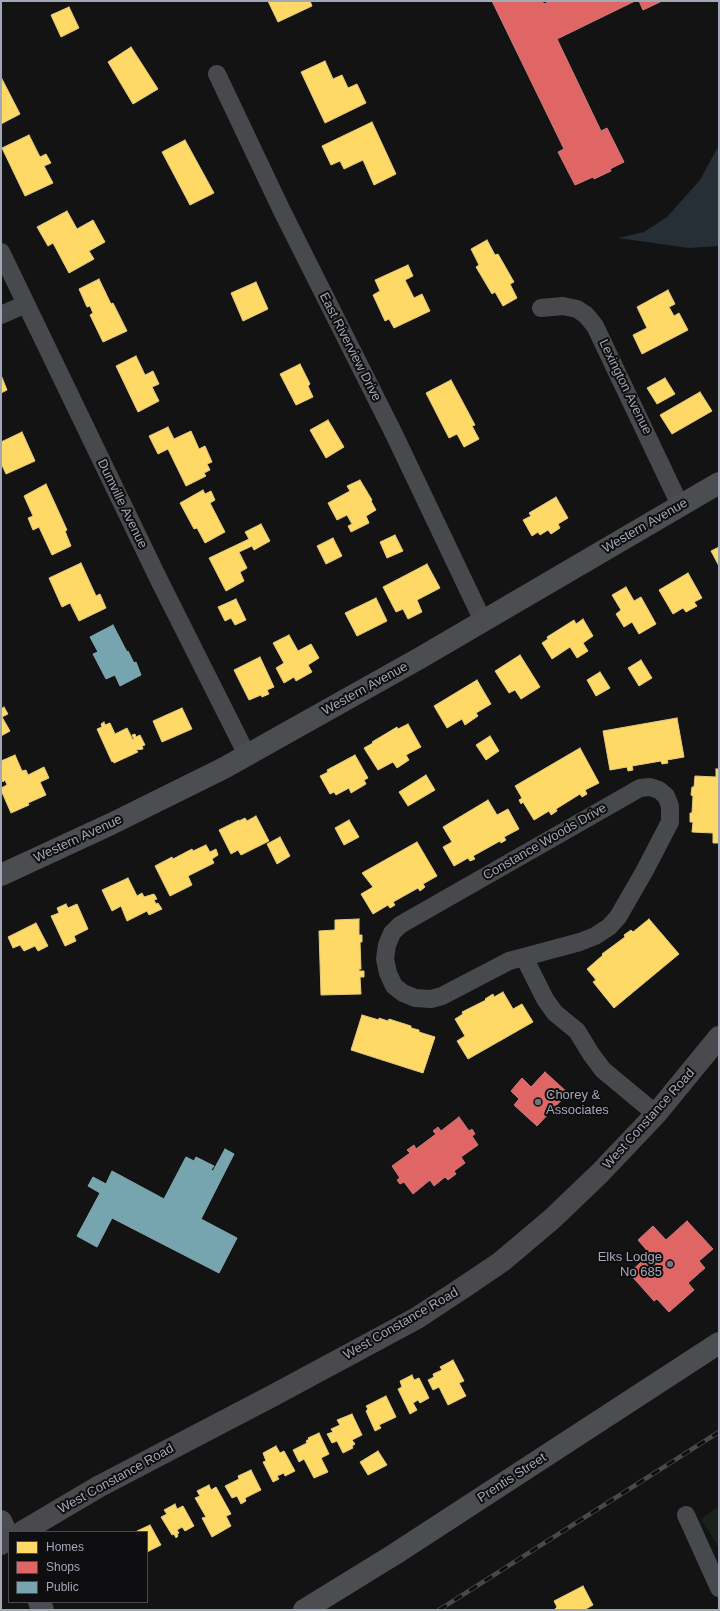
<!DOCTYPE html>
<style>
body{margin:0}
#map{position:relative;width:720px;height:1611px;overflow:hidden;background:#131313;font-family:Arial,sans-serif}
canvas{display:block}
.frame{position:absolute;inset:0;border:2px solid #a2a8b6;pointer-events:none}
.legend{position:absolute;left:8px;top:1531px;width:140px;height:72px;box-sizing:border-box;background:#0e0d0f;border:1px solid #494b52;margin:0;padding:5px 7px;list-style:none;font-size:12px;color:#a2a8b6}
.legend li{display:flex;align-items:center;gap:8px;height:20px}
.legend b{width:20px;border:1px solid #494b52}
</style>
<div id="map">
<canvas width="720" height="1611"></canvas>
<div class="frame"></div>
<ul class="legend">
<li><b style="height:11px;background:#ffd966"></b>Homes</li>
<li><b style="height:11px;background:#e06666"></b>Shops</li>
<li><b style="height:11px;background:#76a5af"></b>Public</li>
</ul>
</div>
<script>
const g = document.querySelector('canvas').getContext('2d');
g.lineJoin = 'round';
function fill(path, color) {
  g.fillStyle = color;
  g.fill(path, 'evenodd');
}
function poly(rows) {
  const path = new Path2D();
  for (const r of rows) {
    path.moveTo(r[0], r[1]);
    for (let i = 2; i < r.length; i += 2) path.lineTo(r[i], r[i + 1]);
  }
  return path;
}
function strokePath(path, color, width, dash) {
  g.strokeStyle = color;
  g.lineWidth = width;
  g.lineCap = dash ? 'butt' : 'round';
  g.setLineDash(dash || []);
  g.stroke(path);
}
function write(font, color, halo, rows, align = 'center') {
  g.font = font + ' Arial,sans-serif';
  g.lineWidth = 4;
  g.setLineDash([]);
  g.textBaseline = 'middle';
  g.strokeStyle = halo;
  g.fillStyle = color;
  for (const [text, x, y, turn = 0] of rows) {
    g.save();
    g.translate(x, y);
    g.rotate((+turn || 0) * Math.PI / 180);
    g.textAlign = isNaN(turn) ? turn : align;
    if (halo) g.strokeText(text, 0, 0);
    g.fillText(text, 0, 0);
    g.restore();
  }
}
const green = poly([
 [719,1506,719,1548,701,1519]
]);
const water = poly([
 [719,145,719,246,689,248,618,238,644,232,667,217,700,180]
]);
const homes = poly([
 [268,1,310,1,312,6,278,22,268,1],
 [69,7,79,28,61,37,51,15,69,7],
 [131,47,158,89,133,104,108,62,131,47],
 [325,61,333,79,342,75,348,88,357,84,366,103,325,123,301,72,325,61],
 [1,77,20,114,1,124,1,77],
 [372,122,396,174,374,185,363,160,344,169,340,161,331,165,322,146,372,122],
 [29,135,40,157,46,154,51,163,44,166,53,183,25,196,2,148,29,135],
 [185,140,214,193,190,205,162,152,185,140],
 [67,211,77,229,93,220,105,242,89,251,94,259,69,273,53,243,48,246,37,227,67,211],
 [487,240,495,255,498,254,514,282,510,284,517,298,503,306,495,292,492,294,476,267,479,265,471,249,487,240],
 [408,265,413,276,405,280,414,298,422,294,430,311,394,328,389,319,385,321,373,295,380,291,375,280,408,265],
 [99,279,111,304,113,303,127,331,103,342,90,315,93,313,90,306,87,307,79,289,99,279],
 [256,282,268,309,243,321,231,293,256,282],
 [668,290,675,304,669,307,674,316,679,313,688,330,642,354,633,335,647,328,637,307,668,290],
 [136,356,145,375,153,371,159,384,152,387,159,401,138,412,116,366,136,356],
 [300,364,310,384,308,386,313,397,296,405,280,374,300,364],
 [1,375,7,390,1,393,1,375],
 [665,378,675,394,657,404,647,388,665,378],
 [451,380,475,425,472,426,479,439,464,447,457,434,449,438,426,393,451,380],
 [700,392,712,411,672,434,660,415,700,392],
 [328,420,344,447,326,458,310,430,328,420],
 [168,427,174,439,191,431,199,449,205,446,212,462,207,464,210,470,204,473,206,476,186,486,168,449,158,454,149,436,168,427],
 [22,432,35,461,6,474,1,463,1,442,22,432],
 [360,480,372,500,371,501,376,510,366,516,369,523,351,532,348,526,352,524,347,515,337,520,328,503,350,491,347,486,360,480],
 [46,484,67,530,65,531,71,546,52,555,39,527,33,530,28,518,33,516,24,496,46,484],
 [203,490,205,494,211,491,215,500,210,503,225,532,205,543,197,528,194,529,180,503,203,490],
 [556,497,568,518,558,524,560,528,551,534,548,530,540,535,538,532,532,536,523,520,531,516,529,513,556,497],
 [261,524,270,541,254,550,252,546,239,552,247,568,240,572,244,581,226,591,209,558,249,539,245,532,261,524],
 [395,535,403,551,387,558,380,542,395,535],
 [333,538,342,556,326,564,317,546,333,538],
 [719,547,719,566,711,551,719,547],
 [81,563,96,596,100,594,106,608,79,621,70,603,62,607,49,578,81,563],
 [427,564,440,588,417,600,422,612,408,619,403,609,396,612,383,587,427,564],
 [688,573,702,598,694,602,697,606,686,612,683,608,673,614,659,590,688,573],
 [626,587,634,601,641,597,656,624,639,634,632,622,624,627,616,614,621,610,612,595,626,587],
 [376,598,387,621,357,636,345,613,376,598],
 [236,599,246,620,235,625,231,618,225,621,218,607,236,599],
 [583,619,593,636,583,643,588,651,577,658,570,647,552,659,542,643,548,639,547,637,574,620,576,624,583,619],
 [289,635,298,651,311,644,319,658,308,665,312,672,296,681,294,677,284,683,276,668,284,663,273,643,289,635],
 [520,655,540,687,521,699,515,690,509,693,495,671,520,655],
 [260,657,274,687,267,690,269,694,262,697,261,695,249,700,234,670,260,657],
 [641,660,652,678,639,686,628,668,641,660],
 [600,672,610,688,596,696,587,680,600,672],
 [477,680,491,704,476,713,478,716,465,725,462,719,447,728,434,706,477,680],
 [4,707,8,714,2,717,10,731,1,736,1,709,4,707],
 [182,708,192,729,162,742,153,721,182,708],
 [677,718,684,757,667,760,668,763,662,764,661,761,632,766,633,770,628,771,627,767,610,770,603,731,677,718],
 [104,722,105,725,110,723,115,734,127,728,133,740,134,739,132,735,135,734,136,737,140,735,145,745,142,746,143,749,136,750,138,752,114,763,113,761,112,762,97,729,102,727,101,724,104,722],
 [408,724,421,747,406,755,409,760,397,768,393,762,378,770,364,748,373,743,372,742,397,727,398,729,408,724],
 [490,736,499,751,486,760,476,745,490,736],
 [580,748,599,783,585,790,587,794,582,797,580,794,556,809,557,811,551,815,549,811,534,820,523,802,521,804,519,800,522,798,515,786,580,748],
 [15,755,22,771,26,770,28,775,44,767,49,778,40,782,46,795,28,803,29,805,11,813,1,790,1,788,7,785,5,780,3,782,1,778,1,761,15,755],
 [355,755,368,778,364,780,366,784,351,793,349,788,336,795,334,792,330,794,320,776,328,772,327,770,355,755],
 [716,769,719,769,719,843,713,843,713,833,692,832,693,822,690,822,690,813,692,813,693,796,691,795,692,787,694,787,695,776,716,777,716,769],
 [426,775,435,790,408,806,399,792,426,775],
 [488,800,497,815,508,809,519,829,504,837,506,840,501,843,500,841,473,856,475,859,470,861,468,858,454,866,443,847,452,842,443,827,488,800],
 [256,816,269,841,241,855,238,850,231,854,219,830,239,820,239,821,245,818,247,821,256,816],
 [349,820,359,837,344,845,335,828,349,820],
 [280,837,290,856,277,864,267,844,280,837],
 [417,842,437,876,423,884,425,887,420,891,418,888,393,902,395,905,390,908,388,905,373,914,361,894,373,887,362,873,417,842],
 [206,845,210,852,216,849,218,855,212,859,214,863,188,876,192,885,170,896,155,866,172,857,173,859,192,849,193,851,206,845],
 [128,878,137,896,142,893,144,897,154,894,157,899,154,900,156,904,158,903,162,909,149,915,147,911,127,921,121,906,112,911,102,890,128,878],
 [66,904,68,908,77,904,88,929,74,936,76,941,65,946,51,916,59,913,57,908,66,904],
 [359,919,359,935,362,935,362,942,360,942,361,969,359,969,359,971,364,971,364,977,360,977,361,994,321,995,319,931,335,930,335,920,359,919],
 [649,919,679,954,614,1008,593,982,596,980,587,969,603,955,602,954,625,937,624,935,631,930,633,932,649,919],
 [36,923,48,946,38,951,35,946,24,951,20,945,13,948,8,937,36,923],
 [503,992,513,1009,522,1004,533,1022,468,1059,457,1041,465,1036,455,1019,463,1014,462,1012,486,1000,485,999,493,994,494,997,503,992],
 [362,1015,379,1020,379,1018,388,1021,389,1019,411,1026,411,1028,419,1030,419,1032,435,1037,423,1073,351,1050,362,1015],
 [453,1360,464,1381,459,1383,466,1396,448,1405,439,1387,433,1390,428,1380,434,1377,433,1374,442,1370,440,1367,453,1360],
 [412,1375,414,1380,419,1378,429,1398,420,1403,418,1400,413,1403,417,1410,410,1414,398,1389,402,1387,400,1381,412,1375],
 [386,1396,396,1417,379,1425,381,1428,375,1431,366,1411,368,1409,366,1406,386,1396],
 [352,1414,362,1435,352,1440,355,1444,352,1446,353,1448,343,1453,337,1441,332,1443,327,1434,333,1432,331,1429,340,1425,337,1420,352,1414],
 [319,1433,329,1454,321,1458,328,1472,314,1478,304,1459,299,1462,293,1450,307,1443,306,1441,309,1439,308,1438,319,1433],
 [276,1446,280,1453,284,1451,295,1471,285,1476,284,1473,277,1476,279,1479,273,1482,263,1462,266,1461,263,1453,276,1446],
 [378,1451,387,1465,368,1475,360,1462,378,1451],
 [251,1470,261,1490,245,1498,246,1501,241,1504,237,1496,232,1498,225,1486,239,1479,238,1476,251,1470],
 [209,1485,211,1490,216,1487,231,1514,226,1516,231,1526,212,1537,202,1518,206,1517,195,1498,200,1496,197,1491,209,1485],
 [175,1504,177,1509,183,1506,194,1526,185,1531,182,1527,177,1530,179,1533,177,1534,178,1536,176,1538,174,1534,172,1535,161,1517,167,1514,164,1510,175,1504],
 [150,1525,161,1545,147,1552,147,1532,137,1531,150,1525],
 [583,1586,593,1605,584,1610,554,1610,557,1607,554,1601,583,1586]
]);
const shops = poly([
 [492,1,542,1,544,4,551,1,635,1,557,39,601,131,607,128,624,162,610,169,611,171,594,179,593,177,575,185,558,152,564,149,492,1],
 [639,1,662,1,643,10,639,1],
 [545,1072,568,1093,537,1126,514,1105,519,1099,511,1091,522,1078,531,1087,545,1072],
 [459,1117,469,1131,472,1129,475,1134,472,1136,478,1145,461,1157,465,1163,454,1171,456,1174,448,1180,445,1177,434,1186,430,1180,413,1194,404,1182,400,1184,397,1180,400,1178,392,1166,410,1153,407,1150,414,1145,416,1149,436,1134,433,1131,438,1127,441,1131,459,1117],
 [687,1221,713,1249,699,1261,705,1268,688,1283,694,1290,669,1312,657,1299,654,1301,629,1273,650,1254,638,1240,653,1226,666,1240,687,1221]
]);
const public = poly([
 [113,625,127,652,128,651,134,663,136,662,141,675,120,686,115,675,106,679,93,654,98,652,90,637,113,625],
 [225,1149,234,1154,201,1219,237,1238,219,1273,112,1218,97,1247,77,1236,100,1193,88,1186,93,1177,106,1184,112,1171,164,1199,186,1157,194,1161,196,1157,214,1166,211,1170,213,1171,225,1149]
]);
const street = poly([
 [217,74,282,211,393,432,483,621],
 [1,252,159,580,247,755],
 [541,308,563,306,577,309,586,315,595,326,680,505],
 [1,315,26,304],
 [650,787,659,790,666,796,670,806,670,822,644,872,618,917,609,927,595,936,580,942,509,961,442,996,431,999,415,998,403,993,394,986,388,973,385,959,387,945,392,933,400,925,640,788,650,787],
 [524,957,545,999,555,1013,577,1031,591,1054,603,1070,656,1114],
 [686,1515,719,1588]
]);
const secondary = poly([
 [1,875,111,824,224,768,420,658,719,483],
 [1,1521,9,1538],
 [39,1602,43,1610],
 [304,1610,395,1554,719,1343]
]);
const primary = poly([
 [22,1532,98,1487,274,1395,417,1318,467,1285,501,1262,552,1219,600,1173,656,1114,719,1037],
 [1,1544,9,1539]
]);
const rail = poly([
 [439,1610,719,1432]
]);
const markers = [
 [538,1102,4,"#70747d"],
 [670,1264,4,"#70747d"]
];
const streetNames = [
 ["East Riverview Drive",350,347,63],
 ["Lexington Avenue",625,387,64],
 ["Dumville Avenue",122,504,64],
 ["Western Avenue",645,526,-30],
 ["Western Avenue",365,689,-29],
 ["Western Avenue",78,839,-25],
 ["Constance Woods Drive",545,842,-30],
 ["West Constance Road",649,1119,-48],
 ["West Constance Road",401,1324,-30],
 ["Prentis Street",512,1478,-33],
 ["West Constance Road",116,1479,-29]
];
const poiNames = [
 ["Chorey &",546,1095],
 ["Associates",546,1110],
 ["Elks Lodge",662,1257,"right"],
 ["No 685",662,1272,"right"]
];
fill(green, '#19211a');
fill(water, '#262e36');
fill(homes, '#ffd966');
strokePath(homes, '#e3ca7e', 1);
fill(shops, '#e06666');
strokePath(shops, '#cd7a7e', 1);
fill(public, '#76a5af');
strokePath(public, '#83a6b1', 1);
strokePath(street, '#47494c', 18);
strokePath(secondary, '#4b4d51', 22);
strokePath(primary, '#4a4a4e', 22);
strokePath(rail, '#47494c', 4.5);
strokePath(rail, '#0e0d0f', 3, [9]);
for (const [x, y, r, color] of markers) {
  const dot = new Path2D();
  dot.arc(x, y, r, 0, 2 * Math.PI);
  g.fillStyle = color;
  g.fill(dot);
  strokePath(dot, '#0e0d0f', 1.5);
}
write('13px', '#a2a8b6', '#0e0d0f', streetNames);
write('13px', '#a2a8b6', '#0e0d0f', poiNames, 'left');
</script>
